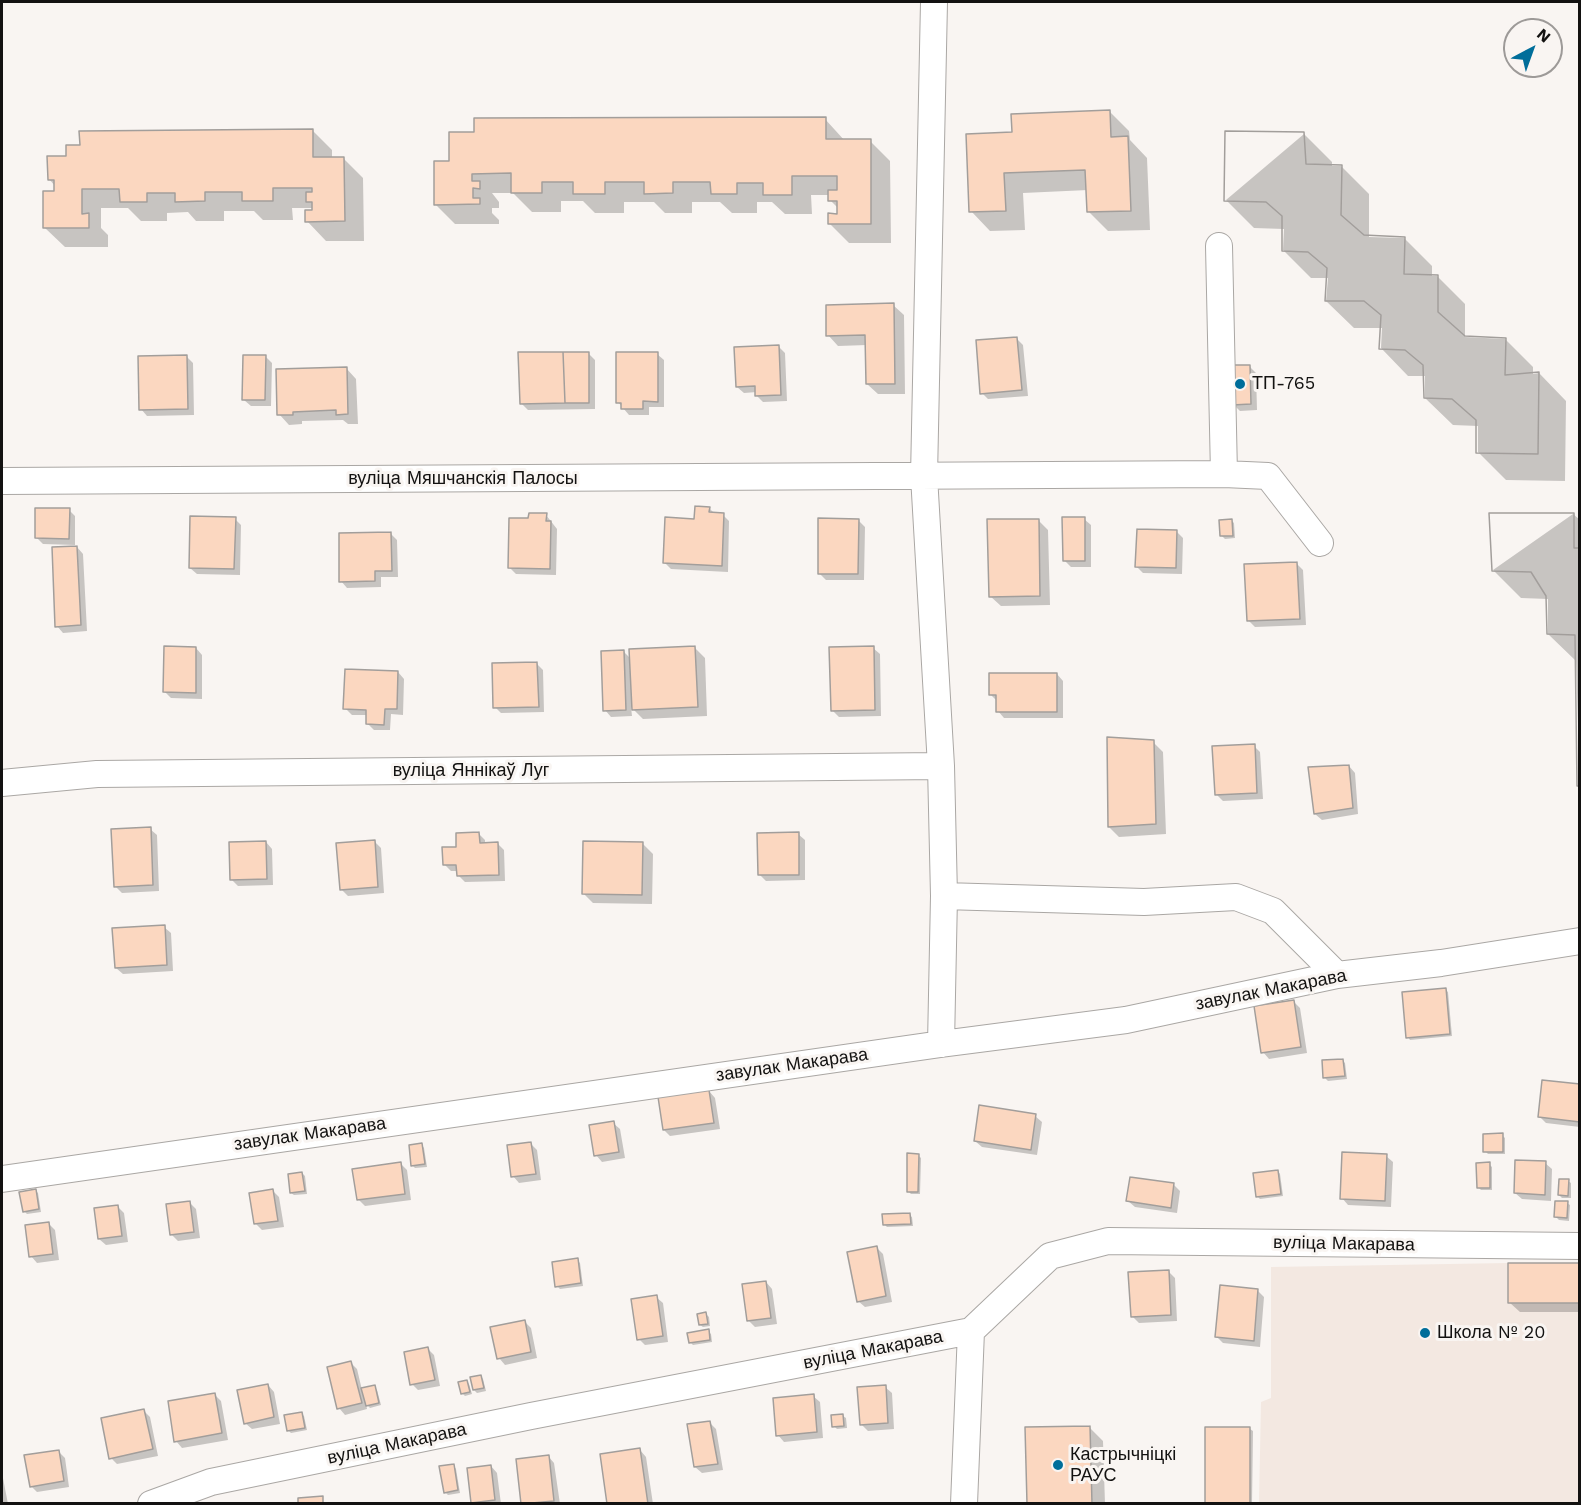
<!DOCTYPE html>
<meta charset="utf-8">
<style>
body{margin:0}
#map{position:relative;width:1581px;height:1505px;overflow:hidden;background:#f9f5f2;font-family:"Work Sans",sans-serif}
canvas{display:block}
.frame{position:absolute;inset:0;border:3px solid #131211;pointer-events:none}
.north{position:absolute;left:1503px;top:18px;width:60px;height:60px;box-sizing:border-box;background:#f9f5f2;border:2px solid #9d9a98;border-radius:50%;rotate:41deg;font-size:16px;font-weight:700;line-height:24px;text-align:center;color:#131211}
.north::after{content:'';display:block;margin:auto;width:21px;height:27px;background:#006e9a;clip-path:polygon(50% 0,100% 100%,50% 72%,0 100%)}
</style>
<div id="map">
<canvas width="1581" height="1505"></canvas>
<div class="frame"></div>
<div class="north">N</div>
</div>
<script>
const g = document.querySelector('canvas').getContext('2d');
g.lineJoin = 'round';
function fill(path, color) {
  g.fillStyle = color;
  g.fill(path, 'evenodd');
}
function poly(rows) {
  const path = new Path2D();
  for (const r of rows) {
    path.moveTo(r[0], r[1]);
    for (let i = 2; i < r.length; i += 2) path.lineTo(r[i], r[i + 1]);
  }
  return path;
}
function strokePath(path, color, width, dash) {
  g.strokeStyle = color;
  g.lineWidth = width;
  g.lineCap = dash ? 'butt' : 'round';
  g.setLineDash(dash || []);
  g.stroke(path);
}
function write(font, color, halo, rows, align = 'center') {
  g.font = font + ' "Work Sans",sans-serif';
  g.lineWidth = 6;
  g.setLineDash([]);
  g.textBaseline = 'middle';
  g.strokeStyle = halo;
  g.fillStyle = color;
  for (const [text, x, y, turn = 0] of rows) {
    g.save();
    g.translate(x, y);
    g.rotate((+turn || 0) * Math.PI / 180);
    g.textAlign = isNaN(turn) ? turn : align;
    if (halo) g.strokeText(text, 0, 0);
    g.fillText(text, 0, 0);
    g.restore();
  }
}
const built = poly([
 [1508,1263,1579,1263,1579,1503,1259,1504,1261,1402,1271,1398,1271,1267]
]);
const shadow = poly([
 [1109,111,1129,131,1130,140,1147,158,1150,230,1108,231,1089,212,1088,190,1023,193,1025,230,990,231,971,211,1013,134],
 [825,119,845,141,870,141,890,161,891,243,849,243,829,223,839,215,839,209,830,200,830,195,811,195,812,214,785,214,772,202,757,202,757,213,732,213,720,202,692,202,692,213,665,213,654,202,624,202,624,213,595,213,583,201,561,201,561,212,532,212,513,193,492,193,499,202,499,208,492,208,492,213,499,220,499,224,455,224,435,204,451,162],
 [312,130,332,150,332,158,343,158,363,178,364,241,326,241,307,221,314,212,314,208,292,208,293,220,263,220,254,211,224,211,224,221,196,221,188,212,167,213,167,221,141,221,128,208,101,208,101,228,108,235,108,247,65,247,45,228,55,193,55,186,49,179,68,157],
 [1304,134,1332,162,1332,166,1341,166,1369,194,1369,237,1404,238,1432,266,1432,276,1437,276,1465,304,1465,337,1505,339,1533,367,1533,374,1539,373,1566,401,1565,481,1506,480,1478,452,1478,426,1453,425,1425,398,1425,376,1408,376,1381,348,1382,328,1354,328,1326,301,1328,278,1311,278,1283,250,1284,229,1254,228,1226,200],
 [893,305,904,315,905,394,878,394,867,384,867,345,838,346,828,335],
 [1016,338,1023,345,1028,396,988,399,982,393],
 [778,346,785,353,787,401,763,402,757,396,757,392,744,393,737,387],
 [588,353,595,360,595,409,528,410,521,403],
 [657,354,664,360,664,407,649,407,649,415,629,415,618,402],
 [265,356,272,363,271,406,251,406,244,400],
 [187,357,193,363,194,415,147,416,141,409],
 [1249,366,1256,373,1257,410,1240,411,1233,404],
 [346,368,356,379,358,424,348,424,343,420,302,421,302,424,289,425,279,414],
 [709,508,715,514,723,515,729,521,728,572,671,569,664,562,695,520],
 [69,510,75,516,75,545,43,544,36,537],
 [1573,514,1580,520,1580,786,1576,661,1548,634,1548,599,1521,598,1493,570],
 [546,515,557,529,556,575,516,574,510,568],
 [235,519,241,525,240,575,197,574,190,568],
 [1084,519,1091,525,1091,567,1071,567,1064,560],
 [858,520,865,527,864,580,826,580,819,573],
 [1038,520,1048,530,1050,605,1001,606,990,596],
 [1231,520,1234,523,1235,538,1225,539,1222,536],
 [1177,532,1183,538,1182,574,1143,573,1137,567],
 [391,534,397,540,398,577,381,577,381,587,347,588,341,581],
 [77,547,83,554,87,631,63,633,57,626],
 [1296,563,1303,570,1306,625,1255,627,1248,620],
 [196,648,202,655,202,699,171,698,165,692],
 [695,648,705,658,707,716,643,719,631,707,632,716,611,717,605,710,623,651,631,659],
 [873,648,880,654,881,716,839,717,832,710],
 [537,664,543,670,544,712,501,713,495,707],
 [398,672,404,679,403,715,391,714,390,730,374,730,367,723,367,715,352,715,345,708],
 [1057,674,1063,681,1063,718,1004,718,998,711,997,701,990,694],
 [1153,742,1163,752,1166,834,1119,837,1109,827],
 [1254,746,1260,752,1263,799,1223,801,1216,794],
 [1349,766,1355,773,1358,814,1322,820,1315,814],
 [150,829,157,835,159,891,122,893,115,886],
 [479,834,485,840,485,844,498,844,504,850,505,881,465,882,458,875,458,871,451,871,444,864,458,848],
 [798,834,805,840,805,880,766,881,760,875],
 [266,842,272,849,273,885,238,886,231,879],
 [375,842,381,848,384,893,348,896,341,889],
 [643,844,653,854,652,904,593,903,583,893],
 [164,927,171,933,173,971,123,974,116,968],
 [1445,989,1448,992,1452,1036,1410,1040,1408,1037],
 [1294,1002,1300,1008,1307,1053,1269,1059,1263,1052],
 [1342,1060,1345,1063,1347,1079,1328,1081,1325,1078],
 [1580,1086,1580,1127,1546,1123,1540,1117],
 [709,1091,715,1098,720,1129,670,1136,664,1130],
 [1035,1116,1042,1122,1037,1155,982,1147,975,1141],
 [613,1123,620,1129,625,1158,602,1162,596,1155],
 [1502,1135,1505,1138,1505,1154,1488,1154,1485,1151],
 [531,1144,537,1150,541,1180,519,1183,513,1176],
 [422,1145,424,1148,427,1167,415,1168,412,1165],
 [918,1155,921,1158,920,1194,911,1194,908,1191],
 [1386,1156,1393,1162,1391,1207,1348,1205,1342,1198],
 [1545,1163,1552,1169,1551,1201,1522,1199,1515,1193],
 [401,1164,407,1170,411,1200,365,1206,358,1199],
 [1489,1164,1492,1167,1492,1190,1481,1190,1478,1187],
 [1278,1171,1280,1174,1283,1196,1260,1199,1257,1196],
 [302,1173,305,1176,307,1194,294,1195,291,1193],
 [1568,1181,1571,1183,1571,1198,1562,1198,1559,1195],
 [1174,1185,1180,1191,1177,1213,1135,1207,1128,1201],
 [35,1190,38,1193,41,1212,27,1214,24,1211],
 [273,1191,279,1197,284,1227,262,1230,255,1223],
 [189,1202,196,1209,200,1238,178,1241,171,1234],
 [1567,1203,1570,1205,1569,1221,1559,1220,1556,1217],
 [117,1206,124,1213,128,1242,106,1245,99,1239],
 [909,1215,912,1217,913,1226,887,1227,884,1224],
 [49,1224,55,1230,59,1260,37,1263,31,1256],
 [877,1248,883,1254,892,1302,865,1307,858,1301],
 [577,1260,580,1263,583,1286,560,1289,557,1286],
 [1580,1265,1580,1312,1520,1312,1509,1302],
 [1168,1271,1175,1278,1177,1321,1139,1323,1132,1316],
 [766,1282,772,1289,777,1324,755,1327,748,1320],
 [1258,1291,1264,1297,1260,1347,1223,1343,1217,1337],
 [656,1297,663,1303,668,1342,645,1345,639,1339],
 [706,1314,709,1317,710,1326,703,1327,700,1325],
 [524,1321,531,1328,537,1358,505,1365,499,1358],
 [708,1331,711,1334,712,1342,693,1345,690,1342],
 [428,1349,434,1355,440,1386,418,1390,412,1384],
 [351,1363,357,1369,362,1390,374,1387,377,1390,381,1405,370,1408,366,1404,367,1409,345,1415,339,1408],
 [480,1376,483,1379,486,1391,477,1393,474,1390],
 [467,1382,469,1384,472,1394,465,1396,462,1393],
 [268,1385,274,1392,280,1424,252,1429,245,1423],
 [885,1387,892,1393,894,1429,868,1431,861,1424],
 [215,1395,221,1401,228,1440,182,1448,176,1441],
 [813,1396,820,1402,823,1438,784,1442,778,1435],
 [144,1411,150,1417,158,1456,117,1464,111,1458],
 [301,1414,304,1416,307,1430,291,1433,288,1430],
 [843,1416,846,1418,847,1428,837,1429,834,1426],
 [709,1422,716,1429,723,1470,702,1473,695,1467],
 [1089,1427,1103,1441,1105,1504,1028,1504],
 [1250,1429,1253,1431,1252,1504,1206,1504],
 [640,1450,646,1457,653,1504,608,1504],
 [58,1451,65,1458,69,1487,37,1492,31,1486],
 [548,1456,554,1463,560,1504,523,1504],
 [454,1466,456,1469,460,1493,448,1495,445,1492],
 [491,1466,497,1473,501,1504,473,1504,472,1502],
 [2,1473,8,1504,2,1504]
]);
const building = poly([
 [1110,110,1111,137,1128,136,1131,211,1087,212,1085,170,1004,173,1006,211,969,212,966,134,1012,132,1011,114,1110,110],
 [826,117,826,139,871,139,871,224,828,224,828,213,837,214,837,201,828,201,828,190,837,190,837,176,792,176,792,195,763,195,763,183,737,183,737,194,711,194,710,182,673,182,673,193,644,194,644,182,605,182,605,194,573,194,573,182,542,182,542,193,511,193,511,173,472,174,472,181,480,181,480,189,473,188,473,198,480,198,480,204,434,205,434,161,449,161,449,132,474,132,474,118,826,117],
 [313,129,313,157,344,157,345,221,305,222,305,210,312,210,312,202,306,202,306,192,312,192,312,188,273,188,273,201,242,201,242,192,205,192,205,201,175,202,175,193,147,193,147,202,120,202,119,189,82,189,82,214,89,213,89,228,43,228,43,191,54,191,54,180,48,180,47,156,66,156,66,145,80,145,79,131,313,129],
 [1225,131,1304,132,1306,164,1342,165,1341,215,1364,235,1405,237,1404,274,1438,275,1438,312,1465,336,1506,338,1505,375,1539,372,1538,454,1476,453,1476,420,1452,399,1424,398,1423,365,1405,350,1379,349,1381,315,1364,301,1325,301,1327,268,1308,252,1282,251,1282,216,1266,202,1224,201,1225,131],
 [1225,131,1304,132,1306,164,1342,165,1341,215,1364,235,1405,237,1404,274,1438,275,1438,312,1465,336,1506,338,1505,375,1539,372,1538,454,1476,453,1476,420,1452,399,1424,398,1423,365,1405,350,1379,349,1381,315,1364,301,1325,301,1327,268,1308,252,1282,251,1282,216,1266,202,1224,201,1225,131],
 [894,303,895,384,866,384,865,335,826,336,826,305,894,303],
 [1017,337,1022,390,980,394,976,340,1017,337],
 [779,345,781,395,755,396,755,386,736,387,734,347,779,345],
 [518,352,563,352,565,403,520,404,518,352],
 [563,352,589,352,589,403,565,403,563,352],
 [616,352,658,352,658,402,643,401,643,409,621,409,621,403,616,403,616,352],
 [187,355,188,409,139,410,138,356,187,355],
 [243,355,266,355,265,400,242,400,243,355],
 [1229,365,1250,365,1251,404,1232,405,1229,365],
 [347,367,348,414,336,415,336,410,293,412,293,415,277,415,276,369,347,367],
 [695,506,710,507,709,512,724,513,722,566,663,563,665,517,694,519,695,506],
 [35,508,70,508,69,539,35,538,35,508],
 [529,513,547,513,546,521,551,521,550,569,508,568,509,518,528,518,529,513],
 [1489,513,1574,513,1574,548,1580,548,1580,786,1577,786,1575,635,1547,634,1546,596,1531,572,1492,571,1489,513],
 [1489,513,1574,513,1574,548,1580,548,1580,786,1577,786,1575,635,1547,634,1546,596,1531,572,1492,571,1489,513],
 [190,516,236,517,234,569,189,568,190,516],
 [1062,517,1085,517,1085,561,1063,561,1062,517],
 [818,518,859,519,858,574,818,574,818,518],
 [987,519,1039,519,1040,596,989,597,987,519],
 [1232,519,1233,536,1220,536,1219,520,1232,519],
 [1137,529,1177,530,1176,568,1135,567,1137,529],
 [391,532,392,571,375,571,375,581,339,582,339,533,391,532],
 [77,546,81,625,55,627,52,547,77,546],
 [1297,562,1300,619,1247,621,1244,564,1297,562],
 [164,646,196,647,196,693,163,692,164,646],
 [695,646,698,707,632,710,629,649,695,646],
 [874,646,875,710,831,711,829,647,874,646],
 [624,650,626,710,603,711,601,651,624,650],
 [537,662,539,707,493,708,492,663,537,662],
 [345,669,398,671,397,709,385,709,384,725,366,724,366,710,343,709,345,669],
 [989,673,1057,673,1057,712,996,712,996,695,989,695,989,673],
 [1107,737,1154,740,1156,824,1108,827,1107,737],
 [1255,744,1257,793,1215,795,1212,746,1255,744],
 [1349,765,1353,808,1314,814,1308,767,1349,765],
 [151,827,153,885,114,887,111,829,151,827],
 [479,832,480,843,498,842,499,875,457,876,456,865,443,865,442,847,456,847,456,833,479,832],
 [799,832,799,875,758,875,757,833,799,832],
 [375,840,378,887,340,890,336,843,375,840],
 [266,841,267,879,230,880,229,842,266,841],
 [583,841,643,842,642,895,582,894,583,841],
 [165,925,167,965,115,968,112,928,165,925],
 [1446,988,1450,1034,1406,1038,1402,992,1446,988],
 [1294,1000,1301,1047,1261,1053,1254,1006,1294,1000],
 [1343,1059,1345,1076,1323,1078,1322,1060,1343,1059],
 [1542,1080,1580,1084,1580,1122,1538,1117,1542,1080],
 [709,1090,714,1123,663,1130,658,1097,709,1090],
 [979,1105,1036,1114,1031,1150,974,1141,979,1105],
 [614,1121,619,1152,594,1156,589,1125,614,1121],
 [1503,1133,1503,1152,1483,1152,1483,1134,1503,1133],
 [531,1142,536,1174,511,1177,507,1145,531,1142],
 [422,1143,425,1164,411,1166,409,1145,422,1143],
 [1342,1152,1387,1154,1385,1201,1340,1199,1342,1152],
 [907,1153,919,1154,918,1192,907,1192,907,1153],
 [1515,1160,1546,1161,1545,1195,1514,1193,1515,1160],
 [401,1162,405,1194,357,1200,352,1169,401,1162],
 [1490,1162,1490,1188,1477,1188,1476,1163,1490,1162],
 [1278,1170,1281,1194,1256,1197,1253,1173,1278,1170],
 [302,1172,305,1191,290,1193,288,1174,302,1172],
 [1130,1177,1174,1183,1171,1208,1126,1201,1130,1177],
 [1559,1179,1569,1179,1568,1196,1558,1195,1559,1179],
 [36,1189,39,1209,23,1212,19,1192,36,1189],
 [273,1189,278,1221,254,1224,249,1193,273,1189],
 [190,1201,194,1232,170,1235,166,1204,190,1201],
 [1555,1201,1568,1201,1567,1218,1554,1217,1555,1201],
 [118,1205,122,1236,98,1239,94,1208,118,1205],
 [910,1213,911,1224,883,1225,882,1214,910,1213],
 [49,1222,53,1254,29,1257,25,1225,49,1222],
 [877,1246,886,1296,857,1302,847,1252,877,1246],
 [578,1258,581,1283,555,1287,552,1262,578,1258],
 [1508,1263,1580,1263,1580,1303,1508,1303,1508,1263],
 [1169,1270,1171,1315,1131,1317,1128,1272,1169,1270],
 [766,1281,771,1318,747,1321,742,1284,766,1281],
 [1220,1285,1258,1289,1254,1341,1215,1337,1220,1285],
 [657,1295,663,1336,637,1340,631,1299,657,1295],
 [706,1312,708,1324,699,1325,697,1314,706,1312],
 [525,1320,531,1352,497,1359,490,1327,525,1320],
 [709,1329,710,1340,689,1343,687,1333,709,1329],
 [428,1347,435,1380,410,1385,404,1352,428,1347],
 [351,1361,362,1403,337,1409,327,1367,351,1361],
 [481,1375,484,1388,473,1390,470,1377,481,1375],
 [467,1380,470,1392,461,1394,458,1382,467,1380],
 [268,1384,274,1417,244,1424,237,1390,268,1384],
 [375,1385,379,1403,366,1406,361,1388,375,1385],
 [886,1385,888,1423,860,1425,857,1387,886,1385],
 [215,1393,222,1433,174,1442,168,1401,215,1393],
 [814,1394,817,1432,776,1436,773,1398,814,1394],
 [144,1409,153,1449,109,1459,101,1418,144,1409],
 [302,1412,305,1428,287,1431,284,1415,302,1412],
 [843,1414,844,1426,832,1427,831,1415,843,1414],
 [710,1421,718,1464,694,1467,687,1424,710,1421],
 [1090,1426,1092,1504,1027,1504,1025,1427,1090,1426],
 [1205,1427,1250,1427,1250,1504,1205,1504,1205,1427],
 [640,1448,648,1504,607,1504,600,1454,640,1448],
 [59,1450,64,1481,30,1487,24,1455,59,1450],
 [549,1455,554,1501,521,1504,516,1459,549,1455],
 [454,1464,458,1490,444,1493,439,1466,454,1464],
 [491,1465,495,1500,471,1503,467,1468,491,1465],
 [323,1496,323,1504,298,1504,298,1498,323,1496]
]);
const minor = poly([
 [934,2,924,476,941,766,944,896,941,1044],
 [1219,246,1224,474],
 [2,481,1224,474,1268,476,1320,543],
 [2,783,97,774,941,766],
 [944,896,1144,902,1236,897,1273,911,1337,975],
 [2,1179,941,1044,1126,1020,1337,975,1441,963,1580,941],
 [151,1504,211,1482,531,1416,971,1331,1050,1256,1108,1241,1580,1246],
 [964,1504,971,1331]
]);
const markers = [
 [1240,384,6,"#006e9a"],
 [1425,1333,6,"#006e9a"],
 [1058,1465,6,"#006e9a"]
];
const poiNames = [
 ["ТП-765",1252,384],
 ["Школа № 20",1437,1333],
 ["Кастрычніцкі",1070,1455],
 ["РАУС",1070,1476]
];
const streetNames = [
 ["вуліца Мяшчанскія Палосы",463,479],
 ["вуліца Яннікаў Луг",471,771],
 ["завулак Макарава",1271,990,-11],
 ["завулак Макарава",792,1065,-8],
 ["завулак Макарава",310,1134,-8],
 ["вуліца Макарава",1344,1244,1],
 ["вуліца Макарава",873,1350,-11],
 ["вуліца Макарава",397,1444,-12]
];
fill(built, '#f3e8e1');
fill(shadow, '#0003');
fill(building, '#fbd7c0');
strokePath(building, '#a29e9b', 1.5);
strokePath(minor, '#aaa7a4', 28);
strokePath(minor, '#fff', 26);
for (const [x, y, r, color] of markers) {
  const dot = new Path2D();
  dot.arc(x, y, r, 0, 2 * Math.PI);
  g.fillStyle = color;
  g.fill(dot);
  strokePath(dot, '#f9f5f2', 2);
}
write('18px', '#131211', '#f9f5f2', poiNames, 'left');
write('18px', '#131211', '#f9f5f2', streetNames);
</script>
